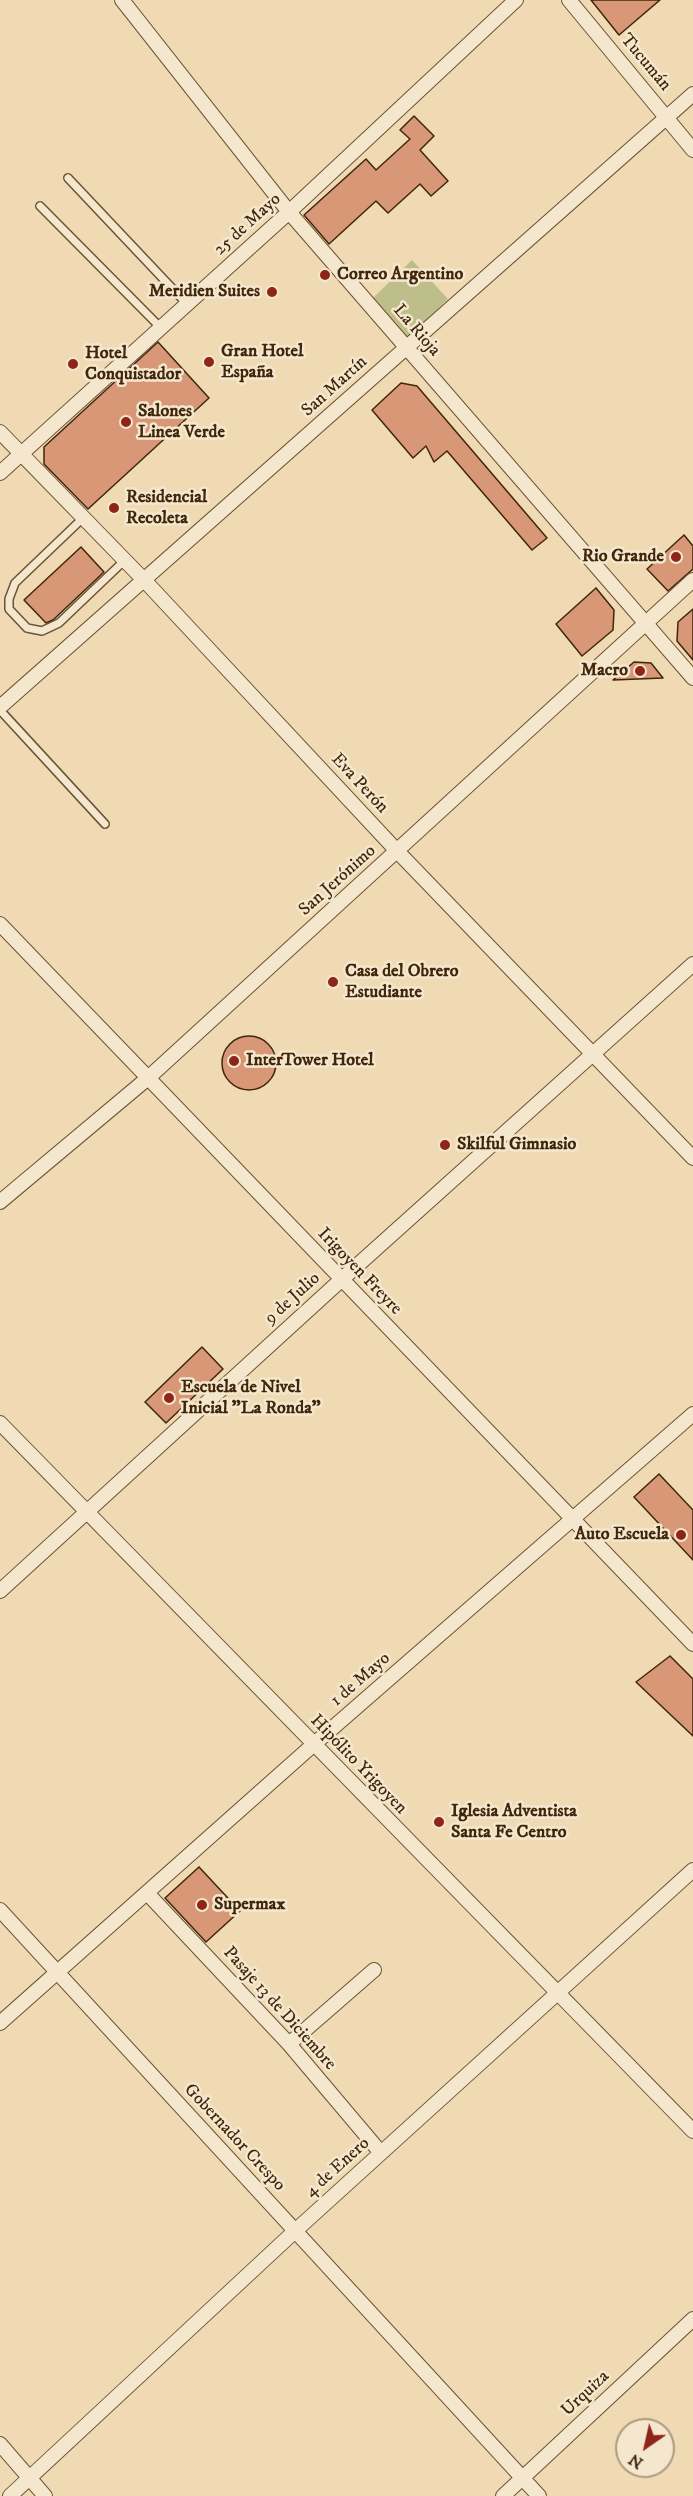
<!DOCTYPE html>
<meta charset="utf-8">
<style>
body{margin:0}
#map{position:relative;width:693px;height:2496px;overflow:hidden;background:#efdab4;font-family:"IM FELL DW Pica",serif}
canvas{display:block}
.north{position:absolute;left:615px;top:2418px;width:60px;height:60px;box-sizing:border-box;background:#f5e7ce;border:2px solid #ad9a80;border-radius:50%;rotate:214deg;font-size:16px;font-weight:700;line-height:24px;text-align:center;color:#40260b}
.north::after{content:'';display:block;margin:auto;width:21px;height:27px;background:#8f2418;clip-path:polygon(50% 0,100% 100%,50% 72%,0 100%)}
</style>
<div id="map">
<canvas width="693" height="2496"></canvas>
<div class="north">N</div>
</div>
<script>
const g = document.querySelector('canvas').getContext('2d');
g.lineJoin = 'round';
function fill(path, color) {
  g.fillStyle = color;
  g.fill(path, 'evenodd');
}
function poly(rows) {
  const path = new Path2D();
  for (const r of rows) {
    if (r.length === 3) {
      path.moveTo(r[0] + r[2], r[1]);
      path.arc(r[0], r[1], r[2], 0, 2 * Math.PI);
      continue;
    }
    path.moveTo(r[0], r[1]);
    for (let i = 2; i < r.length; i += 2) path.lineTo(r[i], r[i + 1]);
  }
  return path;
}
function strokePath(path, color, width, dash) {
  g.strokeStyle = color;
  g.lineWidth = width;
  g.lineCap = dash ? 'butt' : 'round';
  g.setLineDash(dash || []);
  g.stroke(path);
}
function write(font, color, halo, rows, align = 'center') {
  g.font = font + ' "IM FELL DW Pica",serif';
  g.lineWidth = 5;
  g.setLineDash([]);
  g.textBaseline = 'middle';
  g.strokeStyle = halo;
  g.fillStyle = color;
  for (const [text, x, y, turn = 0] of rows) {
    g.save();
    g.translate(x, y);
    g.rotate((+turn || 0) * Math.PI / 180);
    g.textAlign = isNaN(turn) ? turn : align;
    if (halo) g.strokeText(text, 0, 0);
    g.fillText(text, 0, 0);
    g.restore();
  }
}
const green = poly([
 [412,260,448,299,408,338,373,298]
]);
const building = poly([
 [591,0,660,0,619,35,591,0],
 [414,116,434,136,420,150,448,181,431,196,420,184,388,213,376,201,329,244,304,215,366,159,376,170,410,139,400,130,414,116],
 [158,342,209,398,88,509,44,464,44,447,158,342],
 [401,383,417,386,547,538,532,550,447,451,434,462,426,446,413,458,372,410,401,383],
 [684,535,693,546,693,569,668,591,647,569,684,535],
 [81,547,104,572,53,620,46,623,24,600,81,547],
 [596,588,614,610,613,630,582,656,556,624,596,588],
 [693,609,693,660,677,641,678,622,693,609],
 [634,662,651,663,663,678,613,680,634,662],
 [249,1063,27],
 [202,1347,223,1369,166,1423,145,1402,202,1347],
 [659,1474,693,1510,693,1560,634,1497,659,1474],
 [670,1656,693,1679,693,1736,636,1682,670,1656],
 [199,1867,240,1911,206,1942,165,1898,199,1867]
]);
const lane = poly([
 [68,178,187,304],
 [40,206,161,328],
 [83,518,15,583,9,599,9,609,27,628,42,631,59,623,125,560],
 [0,710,105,824]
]);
const street = poly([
 [122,0,289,212,693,678],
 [569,0,693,150],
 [0,432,145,581,397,851,693,1158],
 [0,473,289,212,516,0],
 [0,707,693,94],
 [0,924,693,1644],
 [0,1202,148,1078,693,580],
 [0,1423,693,2131],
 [0,1591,341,1280,693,964],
 [147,1893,289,2044,381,2153],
 [0,1910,539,2496],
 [0,2023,313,1745,693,1414],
 [289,2044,374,1970],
 [0,2444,45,2496],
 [10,2496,295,2231,693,1870],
 [503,2496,693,2319]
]);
const markers = [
 [325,275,6,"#8f2418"],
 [272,292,6,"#8f2418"],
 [209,362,6,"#8f2418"],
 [73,364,6,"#8f2418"],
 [126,422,6,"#8f2418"],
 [114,508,6,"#8f2418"],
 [676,557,6,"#8f2418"],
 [640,671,6,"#8f2418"],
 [333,982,6,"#8f2418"],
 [234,1061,6,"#8f2418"],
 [445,1145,6,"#8f2418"],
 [169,1398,6,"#8f2418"],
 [681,1535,6,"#8f2418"],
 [439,1822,6,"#8f2418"],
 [202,1905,6,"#8f2418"]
];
const streetNames = [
 ["Tucumán",645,63,50],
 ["25 de Mayo",248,225,-42],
 ["La Rioja",416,331,49],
 ["San Martín",335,387,-42],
 ["Eva Perón",359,784,47],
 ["San Jerónimo",338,881,-42],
 ["Irigoyen Freyre",359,1272,46],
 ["9 de Julio",293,1299,-42],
 ["1 de Mayo",361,1680,-41],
 ["Hipólito Yrigoyen",358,1765,46],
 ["Pasaje 13 de Diciembre",279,2009,48],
 ["Gobernador Crespo",234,2138,47],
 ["4 de Enero",338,2168,-42],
 ["Urquiza",586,2394,-43]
];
const poiNames = [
 ["Correo Argentino",337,275],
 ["Meridien Suites",260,292,"right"],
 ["Gran Hotel",221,352],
 ["España",221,373],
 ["Hotel",85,354],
 ["Conquistador",85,375],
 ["Salones",138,412],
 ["Linea Verde",138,433],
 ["Residencial",126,498],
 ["Recoleta",126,519],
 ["Rio Grande",664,557,"right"],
 ["Macro",628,671,"right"],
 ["Casa del Obrero",345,972],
 ["Estudiante",345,993],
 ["InterTower Hotel",246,1061],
 ["Skilful Gimnasio",457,1145],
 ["Escuela de Nivel",181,1388],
 ["Inicial \"La Ronda\"",181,1409],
 ["Auto Escuela",669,1535,"right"],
 ["Iglesia Adventista",451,1812],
 ["Santa Fe Centro",451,1833],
 ["Supermax",214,1905]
];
fill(green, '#bdbe8a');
fill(building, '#d89877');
strokePath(building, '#40260b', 1.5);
strokePath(lane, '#6c5335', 10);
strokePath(street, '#6c5335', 16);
strokePath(lane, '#f5e7ce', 7);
strokePath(street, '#f5e7ce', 14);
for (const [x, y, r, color] of markers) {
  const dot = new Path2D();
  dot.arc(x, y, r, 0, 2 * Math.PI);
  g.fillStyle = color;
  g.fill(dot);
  strokePath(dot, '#f5e7ce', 2);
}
write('18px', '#40260b', '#f5e7ce', streetNames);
write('bold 18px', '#40260b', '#f5e7ce', poiNames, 'left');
</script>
